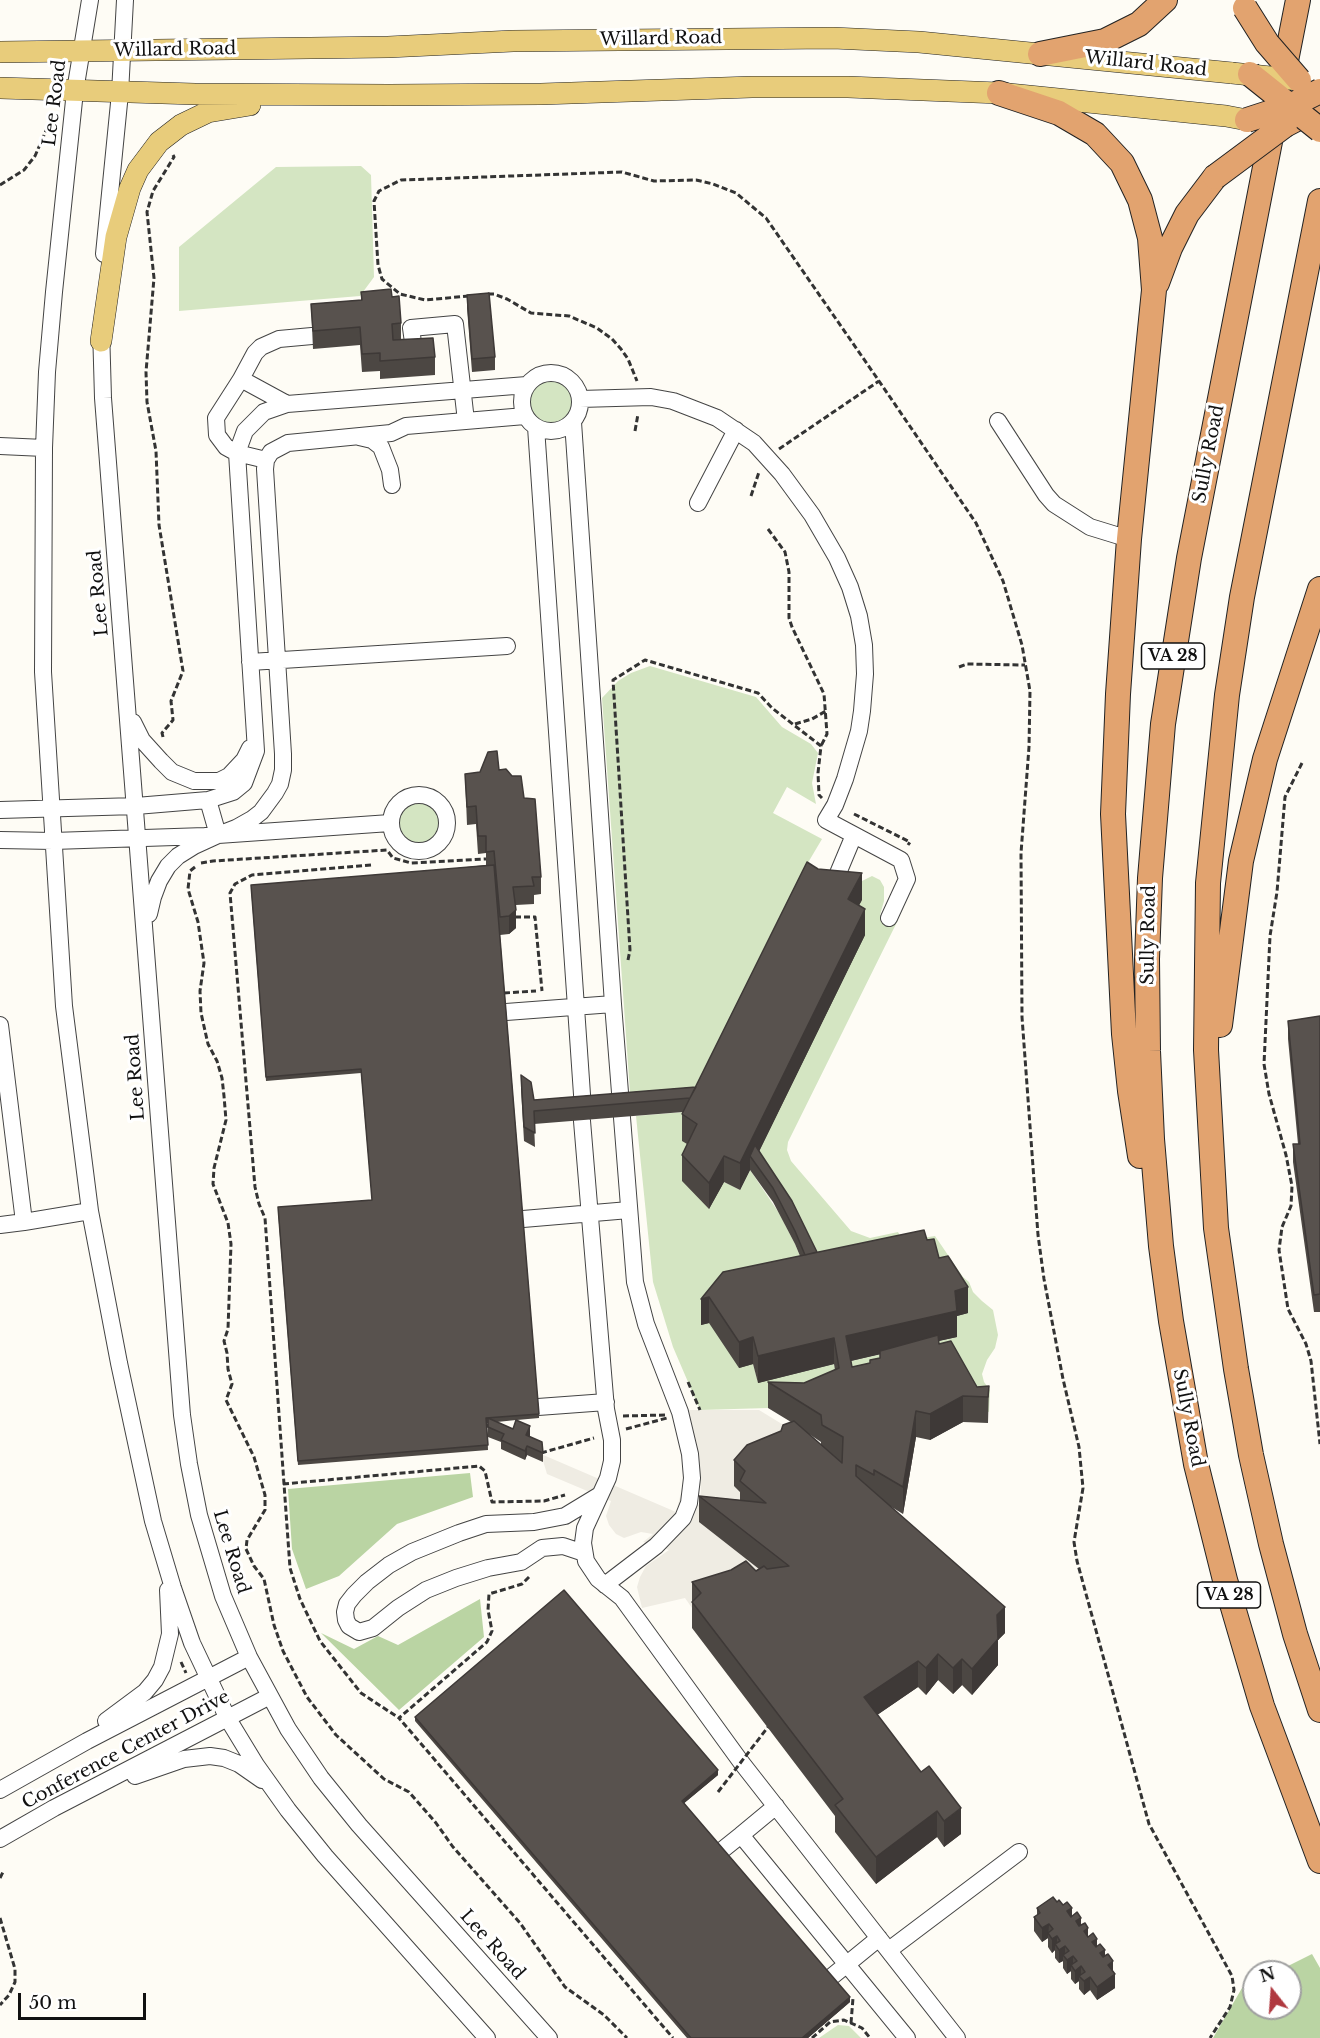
<!DOCTYPE html>
<style>
body{margin:0}
#map{position:relative;width:1320px;height:2038px;overflow:hidden;background:#fefcf5;font-family:"Libre Baskerville",serif}
canvas{display:block}
.north{position:absolute;left:1242px;top:1960px;width:60px;height:60px;box-sizing:border-box;background:#fff;border:2px solid #a0a0a0;border-radius:50%;rotate:343deg;font-size:16px;font-weight:700;line-height:24px;text-align:center;color:#111}
.north::after{content:'';display:block;margin:auto;width:21px;height:27px;background:#b03940;clip-path:polygon(50% 0,100% 100%,50% 72%,0 100%)}
.scale{position:absolute;left:18px;top:1993px;width:128px;height:27px;box-sizing:border-box;border:3px solid #111;border-top:0;padding-left:8px;font-size:18px;line-height:21px;white-space:nowrap;color:#111;-webkit-text-stroke:4px #fff;paint-order:stroke}
</style>
<div id="map">
<canvas width="1320" height="2038"></canvas>
<div class="north">N</div>
<div class="scale">50 m</div>
</div>
<script>
const g = document.querySelector('canvas').getContext('2d');
g.lineJoin = 'round';
function fill(path, color) {
  g.fillStyle = color;
  g.fill(path, 'evenodd');
}
function poly(rows) {
  const path = new Path2D();
  for (const r of rows) {
    if (r.length === 3) {
      path.moveTo(r[0] + r[2], r[1]);
      path.arc(r[0], r[1], r[2], 0, 2 * Math.PI);
      continue;
    }
    path.moveTo(r[0], r[1]);
    for (let i = 2; i < r.length; i += 2) path.lineTo(r[i], r[i + 1]);
  }
  return path;
}
function strokePath(path, color, width, dash) {
  g.strokeStyle = color;
  g.lineWidth = width;
  g.lineCap = dash ? 'butt' : 'round';
  g.setLineDash(dash || []);
  g.stroke(path);
}
function write(font, color, halo, rows, align = 'center') {
  g.font = font + ' "Libre Baskerville",serif';
  g.lineWidth = 6;
  g.setLineDash([]);
  g.textBaseline = 'middle';
  g.strokeStyle = halo;
  g.fillStyle = color;
  for (const [text, x, y, turn = 0] of rows) {
    g.save();
    g.translate(x, y);
    g.rotate((+turn || 0) * Math.PI / 180);
    g.textAlign = isNaN(turn) ? turn : align;
    if (halo) g.strokeText(text, 0, 0);
    g.fillText(text, 0, 0);
    g.restore();
  }
}
const green = poly([
 [361,166,371,175,374,277,360,296,179,311,179,247,276,167],
 [551,402,22],
 [650,666,756,697,782,727,811,744,818,753,812,783,816,804,787,787,773,813,822,839,806,866,703,1100,631,1106,602,698,618,681,631,673],
 [419,823,20],
 [872,876,880,880,884,887,884,901,880,915,898,920,788,1142,787,1150,791,1161,851,1231,870,1238,898,1232,903,1241,935,1236,963,1277,969,1282,973,1292,982,1301,993,1310,998,1335,995,1348,987,1360,982,1374,984,1382,990,1390,989,1412,870,1387,846,1362,957,1337,955,1317,968,1312,822,1278,755,1158,864,935,853,899,862,881],
 [697,1111,697,1150,724,1182,740,1190,750,1170,779,1213,795,1244,810,1280,712,1321,753,1364,758,1382,834,1364,837,1375,768,1408,700,1410,673,1347,653,1282,636,1116],
 [838,2025,849,2026,861,2038,819,2038]
]);
const forest = poly([
 [470,1473,473,1497,397,1524,339,1576,306,1589,292,1549,288,1489],
 [480,1599,484,1637,399,1710,321,1633,354,1649,378,1636,398,1645],
 [1312,1954,1320,1968,1320,2038,1213,2038,1242,1988,1254,1982,1254,2008,1290,2008,1290,1972,1276,1972]
]);
const plaza = poly([
 [684,1410,759,1410,795,1432,745,1498,789,1593,731,1596,692,1608,685,1598,642,1608,637,1587,640,1577,646,1566,669,1550,643,1542,653,1534,641,1532,624,1538,616,1534,609,1525,606,1516,611,1501,547,1474,541,1454,676,1512,681,1493,699,1505,701,1491,696,1446]
]);
const path = poly([
 [0,185,24,170,35,156,48,126,56,121],
 [488,294,494,294,507,299,531,313,569,316,597,328,612,339,621,349,628,359,637,381],
 [469,296,425,300,400,294,382,279,378,265,374,201,379,191,401,180,622,172,654,181,696,180,713,184,736,193,766,218,879,381,976,523,1003,581,1022,645,1030,691,1029,747,1021,853,1022,1017,1038,1235,1044,1279,1063,1379,1079,1447,1083,1488,1074,1542,1077,1561,1149,1824,1232,1976,1234,1990,1230,2007,1210,2038],
 [635,431,638,414],
 [779,449,879,381],
 [751,496,759,472],
 [768,529,785,552,789,572,789,618,792,627,824,694,827,734,821,746],
 [959,667,967,664,1025,665],
 [795,724,812,719,826,711],
 [163,737,162,733,173,720,171,701,183,671,159,525,156,451,147,402,146,372,154,278,147,212,153,191,174,157,173,155],
 [1302,763,1285,797,1277,892,1270,936,1264,1064,1269,1094,1286,1155,1292,1186,1291,1206,1282,1227,1279,1250,1288,1309,1306,1344,1311,1361,1320,1444],
 [854,814,910,842,908,845],
 [201,863,213,861,387,850,393,858,411,863,486,859],
 [371,865,252,875,235,884,230,893,255,1187,259,1204,265,1218,290,1568,300,1599,320,1641,361,1693,399,1718],
 [195,867,190,871,188,889,198,922,204,963,200,991,201,1013,208,1044,217,1061,222,1078,224,1096,226,1120,214,1168,213,1184,228,1223,231,1244,228,1329,224,1341,227,1353,228,1369,232,1384,226,1400,254,1457,265,1495,265,1510,247,1540,246,1549,254,1566,264,1579,274,1625,283,1651,307,1697,336,1735,384,1779,409,1792,436,1823,453,1847,520,1923,565,1987,604,2015,627,2038],
 [515,917,535,917,542,991],
 [628,960,630,950,613,680,645,660,758,693,772,708,821,746,818,773,819,795,822,798],
 [504,993,536,991],
 [688,1382,700,1410],
 [623,1416,665,1415],
 [626,1429,667,1418],
 [541,1453,594,1438],
 [283,1484,479,1466,485,1471,492,1502,544,1501,565,1495],
 [529,1577,522,1584,489,1594,488,1610,492,1631,487,1642,399,1718,673,2038],
 [181,1662,186,1673],
 [0,1878,3,1872],
 [0,1918,15,1969,15,1982,9,1995,0,2005],
 [851,2023,853,1998],
 [812,2038,830,2022,844,2020,862,2028,870,2038]
]);
const minor = poly([
 [90,0,75,91,54,292,47,372,44,448,43,672,64,1006,90,1211,119,1363,153,1521,173,1588,192,1643,228,1719,256,1765,288,1810,325,1856,487,2038],
 [104,254,120,93,125,0],
 [101,328,103,398,182,1415,189,1464,199,1515,223,1596,249,1657,288,1729,321,1778,359,1825,549,2038],
 [415,357,411,328,455,324,466,421],
 [551,402,29],
 [241,379,216,418,217,435,226,447,237,453,266,460],
 [580,399,651,397,673,401,717,418,754,443,782,474,812,515,837,558,850,587,859,616,864,645,865,674,862,711,859,731,845,779,835,805,826,820,901,860,907,879,889,918],
 [287,404,241,379,255,353,261,347,279,339,312,336],
 [998,421,1046,495,1054,504,1090,527,1129,539],
 [573,422,613,1004,635,1282,646,1324,680,1412,690,1454,692,1478,689,1503,683,1518,656,1546,605,1585],
 [536,427,583,1109],
 [359,437,372,440,381,447,390,470,392,485],
 [0,446,44,448],
 [698,503,736,430],
 [250,662,507,646],
 [133,722,142,740,161,761,172,772,194,781,219,781,229,776,244,760,250,748],
 [419,823,28],
 [208,800,218,835],
 [0,810,136,806,208,800,233,792,244,783,256,751,237,453,245,431,264,412,287,404,527,385],
 [0,840,53,841,205,836,218,835,236,828,252,819,261,812,275,793,280,784,283,770,283,754,265,469,266,460,271,452,288,443,391,433,406,426,525,416],
 [831,890,854,835],
 [149,914,153,897,159,881,168,866,178,856,194,846,218,835,390,823],
 [506,1012,613,1004],
 [0,1025,24,1222,0,1225],
 [582,1121,606,1409,612,1440,612,1461,608,1478,585,1528,583,1543,586,1561,598,1579,622,1598,741,1762,957,2038],
 [523,1219,629,1210],
 [24,1222,90,1211],
 [538,1407,606,1402],
 [584,1553,563,1546,542,1548,521,1562,488,1568,456,1578,426,1590,398,1608,373,1628,359,1632,349,1626,346,1620,345,1612,347,1604,354,1595,367,1582,389,1565,412,1552,459,1533,486,1524,534,1522,565,1516,598,1496],
 [106,1721,145,1692,155,1680,162,1667,170,1634,168,1590],
 [135,1776,184,1759,210,1756,224,1758,239,1764,262,1780],
 [0,1790,87,1741,249,1657],
 [776,1806,741,1835,907,2038],
 [0,1839,54,1808,270,1696],
 [721,1851,741,1835],
 [889,1950,1019,1852],
 [830,1978,879,1938]
]);
const major = poly([
 [0,52,388,47,513,41,833,38,919,42,1232,73],
 [0,88,195,94,389,95,541,94,752,87,848,87,999,93,1226,116,1247,120],
 [101,341,116,237,130,188,138,170,159,142,181,125,208,112,250,105]
]);
const highway = poly([
 [1040,54,1105,41,1139,24,1165,0],
 [1282,81,1298,0],
 [999,93,1059,113,1095,134,1122,163,1140,200,1150,238,1154,290,1129,539,1118,694,1113,814,1124,1034,1130,1091,1140,1156],
 [1274,121,1189,558,1163,724,1150,878,1147,959,1148,1051,1152,1139,1161,1246,1171,1321,1196,1464,1225,1580,1262,1706,1320,1861],
 [1285,125,1320,107],
 [1320,201,1242,597,1227,695,1208,883,1206,1050,1216,1228,1236,1369,1251,1455,1271,1544,1295,1634,1320,1710],
 [1157,283,1170,248,1187,214,1215,177],
 [1220,1025,1241,861,1265,759,1320,589]
]);
const pathBridge = poly([
 [718,1792,768,1727]
]);
const majorBridge = poly([
 [1232,73,1299,80]
]);
const highwayBridge = poly([
 [1245,8,1267,43,1299,80],
 [1250,74,1320,130],
 [1247,120,1290,106,1320,91],
 [1215,177,1285,125]
]);
const wall = poly([
 [361,292,392,297,401,323,401,340,435,357,435,375,380,379,380,371,362,372,360,345,313,349,311,304,361,300],
 [467,295,495,357,495,370,472,372,467,308],
 [499,770,524,798,541,877,541,894,534,895,534,904,516,905,516,928,509,934,500,935,539,1414,539,1418,517,1420,530,1435,530,1437,543,1453,543,1462,527,1455,525,1460,501,1449,501,1442,488,1437,488,1423,487,1423,488,1450,298,1465,278,1212,372,1200,361,1073,266,1081,251,889,486,865,486,853,478,854,476,824,467,825,465,774],
 [516,1420,513,1429,497,1422],
 [862,900,859,905,865,935,759,1151,817,1252,927,1240,939,1258,968,1313,957,1316,957,1337,938,1341,939,1344,977,1387,989,1386,988,1423,963,1422,930,1440,916,1437,903,1514,890,1506,1005,1633,998,1640,998,1665,972,1695,962,1685,953,1694,938,1680,926,1695,918,1687,877,1715,961,1834,944,1847,937,1837,876,1884,835,1832,835,1816,692,1628,692,1582,756,1571,759,1569,699,1522,699,1496,740,1500,740,1492,734,1486,734,1460,781,1431,791,1422,768,1408,768,1382,804,1383,835,1370,834,1364,758,1383,753,1364,739,1368,709,1323,701,1325,701,1299,800,1256,795,1244,773,1202,750,1170,740,1190,724,1182,709,1209,682,1181,682,1155,687,1144,682,1141,682,1114,683,1112,534,1124,535,1147,524,1141,521,1089,521,1075,534,1100,696,1087],
 [880,1354,880,1358,870,1363,852,1367,851,1361],
 [809,1434,821,1442,821,1445],
 [1320,1016,1320,1312,1314,1312,1293,1162,1293,1144,1298,1144,1288,1039,1288,1021],
 [415,1717,718,1775,684,1803,850,2002,808,2038,687,2038,415,1721],
 [1057,1902,1063,1905,1072,1916,1081,1925,1088,1936,1105,1956,1113,1971,1115,1988,1097,2000,1090,1990,1084,1995,1079,1989,1079,1981,1075,1984,1071,1979,1071,1971,1067,1974,1063,1968,1063,1961,1059,1963,1055,1958,1055,1950,1052,1953,1048,1947,1048,1938,1042,1942,1034,1931,1034,1917,1037,1915,1037,1908]
]);
const shadedWall = poly([
 [862,873,862,900,848,925,848,899],
 [865,909,865,935,754,1162,750,1156,750,1170,740,1190,740,1163],
 [516,910,516,928,509,934,509,916],
 [724,1156,724,1182,709,1209,709,1183],
 [968,1287,968,1313,957,1316,957,1337,846,1362,846,1336,955,1291],
 [709,1297,709,1323,701,1325,701,1299],
 [753,1337,753,1364,739,1368,739,1342],
 [834,1338,834,1364,758,1383,758,1356],
 [963,1396,963,1422,930,1440,930,1414],
 [916,1411,916,1437,903,1514,903,1487],
 [530,1426,530,1435,526,1444,526,1435],
 [527,1446,527,1455,525,1460,525,1451],
 [1005,1607,1005,1633,998,1640,998,1665,972,1695,972,1669,997,1615],
 [938,1654,938,1680,926,1695,926,1668],
 [962,1659,962,1685,953,1694,953,1668],
 [918,1661,918,1687,864,1724,864,1697],
 [718,1770,718,1775,682,1805,682,1801],
 [961,1808,961,1834,944,1847,944,1821],
 [937,1811,937,1837,876,1884,876,1857],
 [1072,1908,1072,1922,1067,1911],
 [1081,1918,1081,1931,1076,1921],
 [1049,1924,1048,1938,1042,1942,1042,1928],
 [1088,1928,1088,1941,1084,1931],
 [1057,1936,1057,1946,1055,1944,1055,1950,1052,1953,1052,1939],
 [1097,1939,1097,1952,1092,1942],
 [1065,1946,1065,1957,1063,1955,1063,1961,1059,1963,1059,1950],
 [1105,1950,1105,1963,1100,1953],
 [1073,1956,1073,1968,1071,1965,1071,1971,1067,1974,1067,1960],
 [1113,1961,1113,1975,1108,1965],
 [1081,1966,1081,1978,1079,1976,1079,1981,1075,1984,1075,1971],
 [1115,1974,1115,1988,1097,2000,1097,1987],
 [1090,1977,1090,1990,1084,1995,1084,1981],
 [850,1997,850,2002,808,2038,802,2038]
]);
const building = poly([
 [391,289,392,297,399,296,401,323,392,324,393,340,433,338,435,357,380,361,380,353,362,354,360,327,313,331,311,304,362,300,361,292,391,289],
 [489,293,495,357,472,359,467,295,489,293],
 [497,751,499,770,506,769,512,776,521,776,524,798,535,799,541,877,532,877,534,886,513,887,516,910,509,916,500,917,494,851,486,852,486,836,478,836,476,806,467,807,465,774,480,772,488,752,497,751],
 [807,862,818,869,862,873,848,899,865,909,740,1163,724,1156,709,1183,682,1155,697,1124,682,1114,807,862],
 [494,865,539,1414,486,1418,488,1445,298,1461,278,1207,372,1200,361,1069,266,1077,251,885,494,865],
 [1320,1016,1320,1294,1314,1295,1293,1144,1300,1144,1288,1021,1320,1016],
 [521,1075,531,1082,534,1100,696,1087,690,1098,534,1111,535,1133,524,1127,521,1075],
 [755,1145,792,1201,817,1252,805,1255,795,1231,773,1188,750,1156,755,1145],
 [924,1230,927,1240,934,1239,939,1258,948,1256,968,1287,955,1291,957,1311,846,1336,852,1367,870,1363,870,1360,880,1358,880,1351,938,1335,939,1344,951,1341,977,1387,989,1386,988,1397,963,1396,930,1414,916,1411,903,1487,874,1470,874,1475,856,1465,856,1476,1005,1607,997,1615,998,1639,972,1669,962,1659,953,1668,938,1654,926,1668,918,1661,864,1697,921,1772,929,1766,961,1808,944,1821,937,1811,876,1857,835,1805,843,1799,692,1602,701,1593,692,1582,731,1570,746,1561,756,1571,764,1566,767,1569,789,1566,699,1496,766,1503,740,1481,745,1471,734,1460,747,1445,781,1431,783,1425,794,1421,842,1463,843,1437,822,1425,821,1415,768,1382,804,1383,839,1368,834,1338,758,1356,753,1337,739,1342,709,1297,701,1299,723,1272,924,1230],
 [488,1418,513,1429,516,1420,530,1426,526,1435,542,1442,543,1453,527,1446,525,1451,501,1440,504,1434,488,1427,488,1418],
 [564,1590,718,1770,682,1801,850,1997,802,2038,691,2038,415,1717,564,1590],
 [1053,1897,1057,1902,1059,1900,1063,1905,1067,1902,1072,1908,1067,1911,1071,1917,1077,1912,1081,1918,1076,1921,1079,1926,1085,1923,1088,1928,1084,1931,1088,1937,1093,1933,1097,1939,1092,1942,1096,1947,1100,1944,1105,1950,1100,1953,1103,1957,1108,1954,1113,1961,1108,1965,1115,1974,1097,1987,1090,1977,1084,1981,1079,1976,1085,1972,1081,1966,1075,1971,1071,1965,1077,1961,1073,1956,1067,1960,1063,1955,1069,1951,1065,1946,1059,1950,1055,1944,1060,1941,1057,1936,1052,1939,1048,1933,1053,1929,1049,1924,1042,1928,1034,1917,1040,1913,1037,1908,1053,1897]
]);
const shields = [
 [1173,656,63],
 [1229,1595,63]
];
const shieldNames = [
 ["VA 28",1173,656],
 ["VA 28",1229,1595]
];
const streetNames = [
 ["Willard Road",661,39,-1],
 ["Willard Road",175,50,-1],
 ["Willard Road",1146,64,6],
 ["Lee Road",55,103,-83],
 ["Sully Road",1209,454,-79],
 ["Lee Road",99,593,-95],
 ["Sully Road",1149,935,-89],
 ["Lee Road",136,1077,-94],
 ["Sully Road",1188,1418,79],
 ["Lee Road",231,1552,73],
 ["Conference Center Drive",126,1750,-28],
 ["Lee Road",492,1945,48]
];
fill(green, '#d4e5c2');
fill(forest, '#bad4a3');
fill(plaza, '#efece3');
strokePath(minor, '#444', 18);
strokePath(major, '#222', 22);
strokePath(highway, '#222', 26);
strokePath(path, '#333', 3, [6, 3]);
strokePath(minor, '#fff', 16);
strokePath(major, '#e8cc7b', 21);
strokePath(highway, '#e2a36f', 24);
strokePath(majorBridge, '#222', 22, []);
strokePath(highwayBridge, '#222', 26, []);
strokePath(pathBridge, '#333', 3, [6, 3]);
strokePath(majorBridge, '#e8cc7b', 21);
strokePath(highwayBridge, '#e2a36f', 24);
fill(wall, '#4c4743');
fill(shadedWall, '#3e3937');
fill(building, '#58524e');
strokePath(building, '#3e3937', 1.5);
for (const [x, y, w] of shields) {
  const box = new Path2D();
  box.roundRect(x - w / 2, y - 13, w, 26, 4.5);
  g.fillStyle = '#fff';
  g.fill(box);
  strokePath(box, '#111', 1.5);
}
write('bold 16px', '#111', null, shieldNames);
write('18px', '#111', '#fff', streetNames);
</script>
